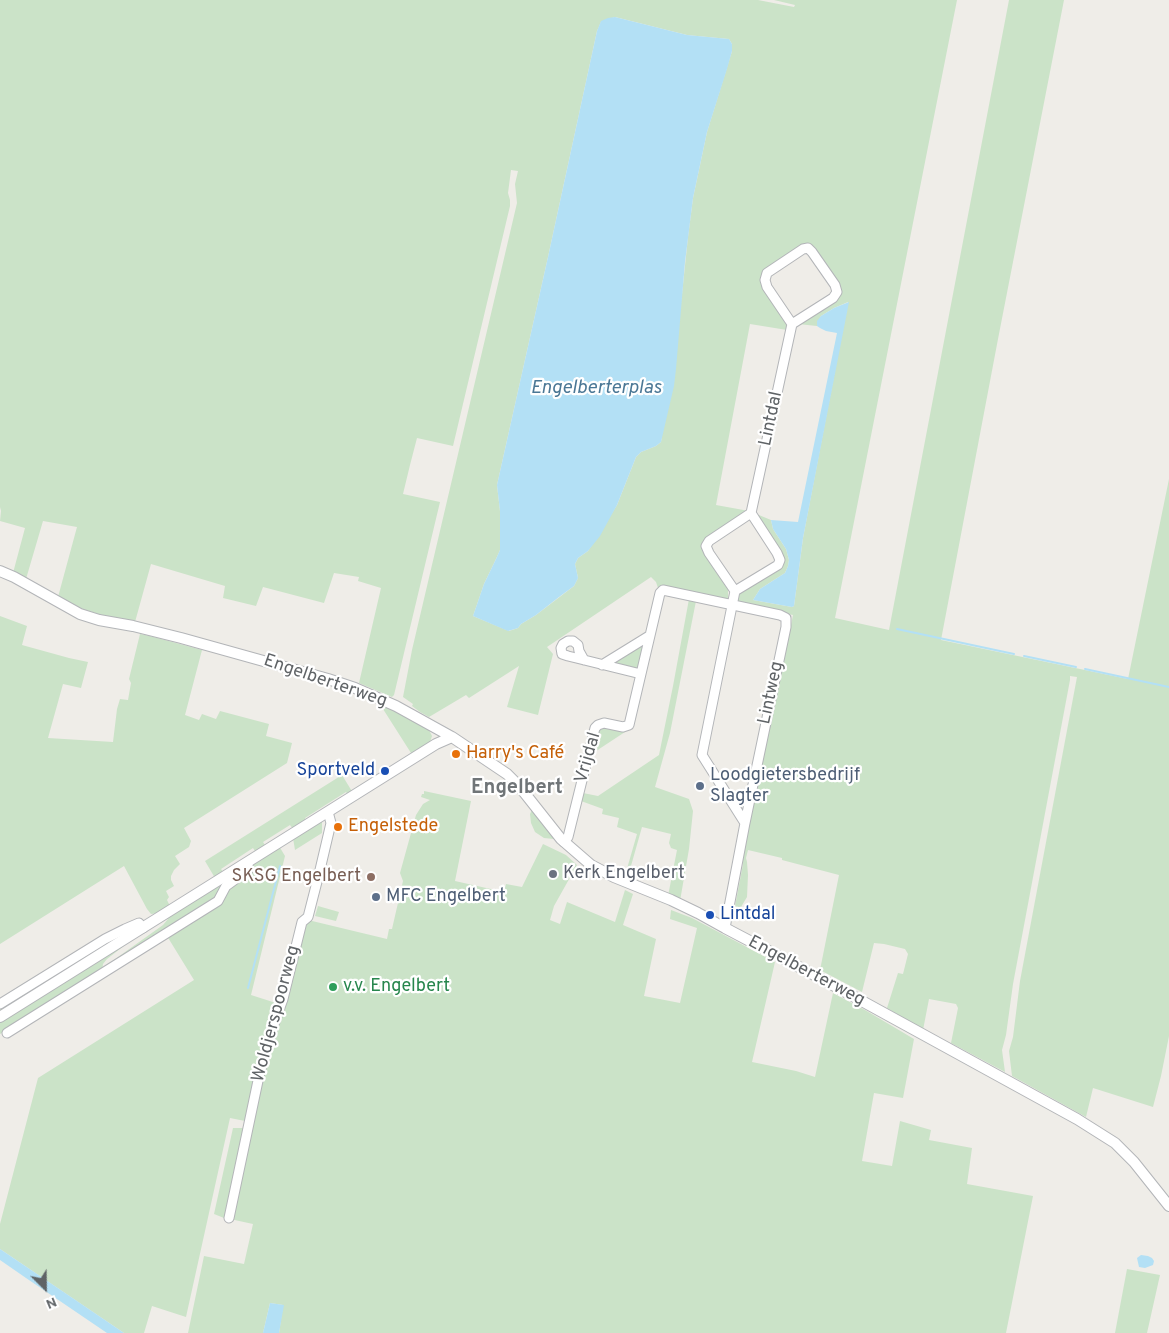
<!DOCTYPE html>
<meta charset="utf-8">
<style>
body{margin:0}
#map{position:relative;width:1169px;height:1333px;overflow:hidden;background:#efede8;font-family:Overpass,sans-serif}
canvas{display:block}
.north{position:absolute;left:20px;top:1263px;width:50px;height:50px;-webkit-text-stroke:4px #fff;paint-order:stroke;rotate:157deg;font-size:14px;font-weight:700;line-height:20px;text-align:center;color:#5f6366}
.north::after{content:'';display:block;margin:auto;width:18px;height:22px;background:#5f6366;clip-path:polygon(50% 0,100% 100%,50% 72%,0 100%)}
</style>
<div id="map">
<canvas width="1169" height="1333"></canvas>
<div class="north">N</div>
</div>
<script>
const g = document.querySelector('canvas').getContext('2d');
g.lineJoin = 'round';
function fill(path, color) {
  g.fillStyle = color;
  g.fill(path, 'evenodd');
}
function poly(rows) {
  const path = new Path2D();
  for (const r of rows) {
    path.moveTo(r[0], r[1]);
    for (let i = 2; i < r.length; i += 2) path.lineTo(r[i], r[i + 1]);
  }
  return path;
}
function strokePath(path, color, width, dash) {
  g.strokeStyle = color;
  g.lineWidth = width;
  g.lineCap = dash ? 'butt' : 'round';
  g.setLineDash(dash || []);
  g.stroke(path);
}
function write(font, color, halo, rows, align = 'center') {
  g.font = font + ' Overpass,sans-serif';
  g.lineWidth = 4.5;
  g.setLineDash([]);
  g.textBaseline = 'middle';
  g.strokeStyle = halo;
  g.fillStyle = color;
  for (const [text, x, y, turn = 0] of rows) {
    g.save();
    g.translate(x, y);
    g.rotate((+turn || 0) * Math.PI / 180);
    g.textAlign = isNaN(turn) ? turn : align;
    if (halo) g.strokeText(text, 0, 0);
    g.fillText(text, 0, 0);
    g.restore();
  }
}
const green = poly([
 [0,0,758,0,794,7,795,5,774,0,957,0,835,618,889,630,1009,0,1064,0,998,339,941,640,1128,679,1169,479,1169,1036,1161,1076,1153,1107,1093,1088,1086,1117,1012,1076,1009,1051,1013,1037,1020,981,1077,677,1070,676,1070,680,1013,984,1006,1035,1002,1050,1005,1072,951,1043,958,1008,956,1004,929,999,923,1030,887,1008,898,973,903,974,908,954,905,949,884,944,874,943,862,992,820,970,839,875,782,860,782,858,748,850,746,858,747,862,748,875,747,897,732,922,743,864,741,859,777,688,780,681,793,615,739,604,736,599,738,594,779,566,754,513,771,520,773,529,786,549,789,560,788,566,785,573,760,589,753,600,792,607,794,606,803,538,848,302,834,308,821,316,817,326,798,324,838,289,809,244,764,273,761,280,761,283,764,290,788,325,787,330,750,324,716,505,749,511,705,540,711,562,728,589,728,598,726,601,660,588,658,588,656,582,651,577,547,647,553,654,538,715,507,707,519,666,469,698,466,695,429,717,420,712,412,706,413,704,403,697,412,650,517,203,515,184,518,171,511,170,508,193,510,200,510,206,453,446,417,438,410,465,403,494,440,502,394,695,392,697,359,683,381,588,358,581,359,577,334,573,324,603,263,587,256,606,223,598,225,586,151,564,135,622,101,615,80,608,58,597,77,527,43,521,26,579,13,573,25,528,0,521,1,511,0,507],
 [615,17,687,35,729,39,732,44,732,51,707,132,693,198,688,237,682,294,661,442,656,446,641,452,636,457,617,505,588,551,578,558,575,564,578,578,574,586,536,615,521,624,518,628,509,631,473,616,484,584,496,559,500,550,500,511,497,485,548,257,597,31,601,22],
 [689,599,696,601,670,733,655,787,689,799,693,811,689,849,680,901,668,896,677,850,671,848,669,843,671,834,642,827,627,880,624,879,637,834,617,827,619,818,602,814,603,809,581,801,583,793,598,796,659,755,673,686],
 [0,616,27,626,22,645,69,658,88,662,81,688,63,684,48,738,113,742,117,709,120,699,128,700,131,683,129,679,140,634,150,636,202,650,185,715,199,720,202,714,216,719,220,711,269,724,266,736,292,743,287,763,184,828,191,841,189,847,175,856,180,864,174,870,171,876,171,880,174,886,166,891,169,897,167,900,170,906,160,913,151,914,147,909,124,866,0,944],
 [645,643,638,671,612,663],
 [384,706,428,728,432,736,430,742,413,754,411,753,383,709],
 [602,727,625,732,590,755,599,729],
 [342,775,353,793,348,795,346,792,305,818,306,821,293,829,290,825,263,842,265,845,255,851,253,848,221,869,224,873,215,878,205,861],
 [424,791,471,801,455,881,504,892,506,884,522,887,543,844,566,855,577,865,554,906,550,920,560,924,567,902,615,922,625,890,633,894,623,925,656,939,644,996,680,1003,697,928,670,919,671,910,692,918,775,962,752,1062,796,1071,815,1077,833,993,865,1010,914,1039,903,1098,874,1093,862,1161,892,1166,900,1121,931,1130,929,1140,972,1148,967,1184,1033,1196,1006,1333,279,1333,283,1305,270,1303,263,1333,188,1333,204,1256,244,1264,253,1224,230,1219,260,1087,308,920,387,939,389,929,392,929,403,881,400,873,416,815,423,804,430,800,421,797,422,794,424,794],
 [532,810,556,838,554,839,544,838,535,832,531,823,530,814],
 [322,819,322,833,295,850,293,838],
 [279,846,285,856,251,995,276,1003,271,1007,245,1121,230,1118,186,1317,152,1306,144,1333,124,1333,0,1249,0,1224,38,1078,194,980,167,936,248,873,256,861],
 [227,879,218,890,216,897,111,965,111,962,163,925,168,919,170,914],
 [318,906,339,912,336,921,315,916],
 [156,925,125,945,107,959,103,964,102,971,0,1034,0,1021],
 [134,928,0,1014,0,1007,107,940],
 [233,1128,243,1128,224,1218,214,1214],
 [1127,1269,1160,1275,1147,1333,1115,1333]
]);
const water = poly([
 [615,17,687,35,729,39,732,44,732,51,727,69,707,132,693,198,685,262,676,369,674,386,661,442,656,446,641,452,636,457,617,505,600,536,588,551,578,558,575,564,578,578,574,586,559,597,536,615,521,624,518,628,508,631,473,616,484,584,496,559,500,550,500,511,497,485,548,257,597,31,601,21,608,18],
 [849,302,803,538,794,606,792,607,753,600,760,589,785,573,788,566,789,560,786,549,773,529,771,520,798,522,837,333,826,331,820,328,817,326,817,321,821,316,834,308],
 [0,1249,71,1297,124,1333,107,1333,26,1278,0,1260],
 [1141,1255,1148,1256,1152,1258,1154,1261,1153,1265,1145,1268,1139,1267,1137,1258],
 [270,1303,284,1305,279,1333,263,1333]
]);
const stream = poly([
 [897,629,1014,654],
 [1024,656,1076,667],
 [1085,669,1169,687],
 [248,988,280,866]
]);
const minor = poly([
 [735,591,778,565,780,560,777,553,751,513],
 [584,660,579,651,578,645,573,641,568,641,563,644,561,648,562,654,568,656,641,674],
 [602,665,649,636],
 [564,842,568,837,595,728,598,725,604,723,623,727,629,725,660,593,663,590,780,615,786,618,786,627,745,823],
 [725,928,745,823,702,755,735,591,709,553,706,546,709,541,751,513,792,324,767,287,765,280,767,273,803,249,808,248,812,252,835,285,837,292,833,298,792,324],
 [0,1004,105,939,125,929,139,923,143,928],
 [7,1033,218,901,226,886,248,870,248,863],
 [229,1218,259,1076,271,1033,283,999,302,922,308,917,319,874,331,823,328,812]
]);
const tertiary = poly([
 [0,571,14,577,80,614,99,620,133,626,181,638,328,679,355,688,396,706,452,737,507,774,519,786,561,839,591,865,614,877,671,900,698,913,725,928,820,978,1077,1119,1115,1143,1134,1162,1169,1206],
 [0,1017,436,744,452,737]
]);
const markers = [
 [456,754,5,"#e8710a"],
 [385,771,5,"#1a4fb4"],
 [700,786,5,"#5c6f8a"],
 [338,827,5,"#e8710a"],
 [553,874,5,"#6b7280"],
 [371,877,5,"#8d6e63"],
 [376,897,5,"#5c6f8a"],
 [710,915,5,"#1a4fb4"],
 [333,987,5,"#2e9e5b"]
];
const streetNames = [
 ["Lintdal",772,419,-78],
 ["Engelberterweg",325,682,19],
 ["Lintweg",772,693,-78],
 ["Vrijdal",589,758,-74],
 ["Engelberterweg",806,972,28],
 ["Woldjerspoorweg",277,1014,-75]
];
const foodNames = [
 ["Harry's Café",466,754],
 ["Engelstede",348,827]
];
const transitNames = [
 ["Sportveld",375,771],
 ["Lintdal",720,915,"left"]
];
const serviceNames = [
 ["Loodgietersbedrijf",710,776],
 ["Slagter",710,797],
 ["MFC Engelbert",386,897]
];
const worshipNames = [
 ["Kerk Engelbert",563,874]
];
const educationNames = [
 ["SKSG Engelbert",361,877]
];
const leisureNames = [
 ["v.v. Engelbert",343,987]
];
const waterNames = [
 ["Engelberterplas",596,389]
];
const quarterNames = [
 ["Engelbert",517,789]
];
fill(green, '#cbe3c8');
fill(water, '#b3e0f5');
strokePath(stream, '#b3e0f5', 2);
strokePath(minor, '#b3b5b8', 11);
strokePath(tertiary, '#b3b5b8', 12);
strokePath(minor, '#fff', 9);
strokePath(tertiary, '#fff', 10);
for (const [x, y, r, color] of markers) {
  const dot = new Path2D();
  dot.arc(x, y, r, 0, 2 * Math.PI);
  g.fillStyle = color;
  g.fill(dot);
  strokePath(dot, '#fff', 2);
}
write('18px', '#5f6366', '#fff', streetNames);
write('18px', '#c56008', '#fff', foodNames, 'left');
write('18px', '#164399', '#fff', transitNames, 'right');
write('18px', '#4e5e75', '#fff', serviceNames, 'left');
write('18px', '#5b616d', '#fff', worshipNames, 'left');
write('18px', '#785e54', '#fff', educationNames, 'right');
write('18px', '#27864d', '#fff', leisureNames, 'left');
write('italic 19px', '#4a7795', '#fff', waterNames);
write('bold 20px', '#707578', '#fff', quarterNames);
</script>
